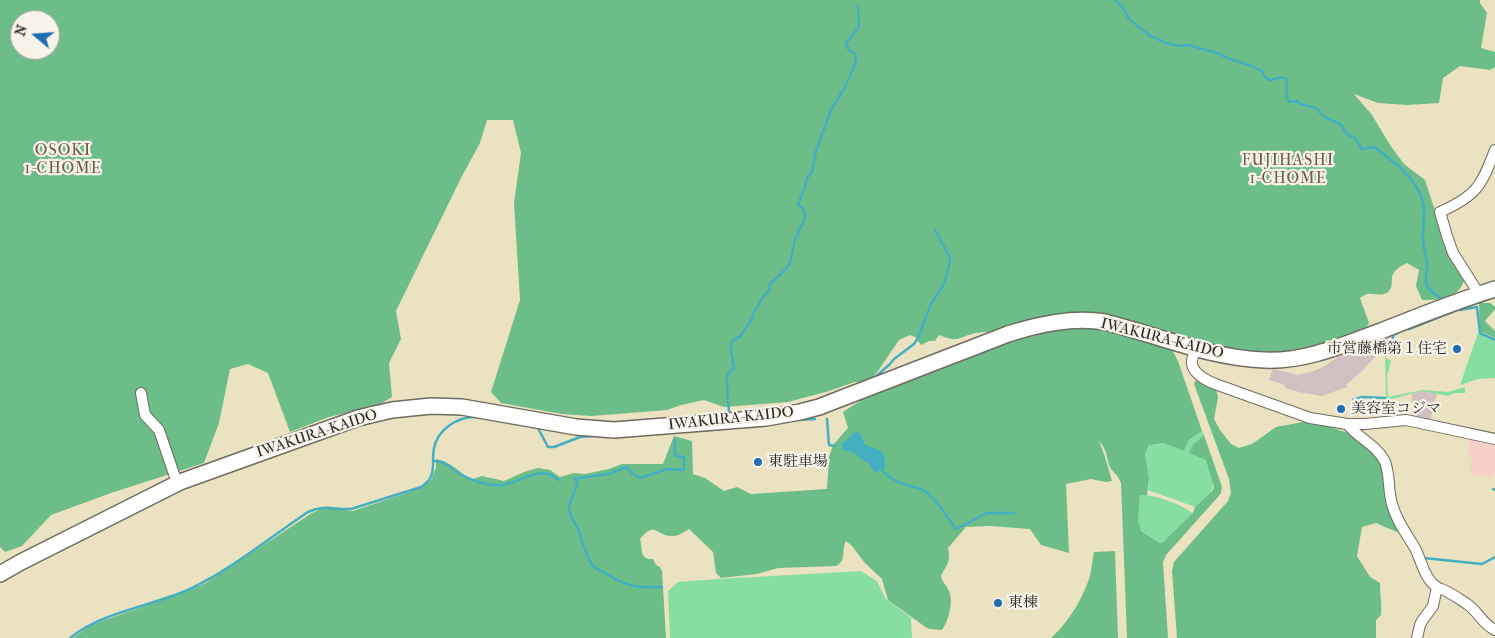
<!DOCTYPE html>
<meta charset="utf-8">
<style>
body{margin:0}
#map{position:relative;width:1495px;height:638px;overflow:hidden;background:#eae2c0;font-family:"IM FELL French Canon",serif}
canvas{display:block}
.north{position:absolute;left:10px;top:10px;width:50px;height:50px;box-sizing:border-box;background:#f7f3e8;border:1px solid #a5a39c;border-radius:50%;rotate:288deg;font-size:14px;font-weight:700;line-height:20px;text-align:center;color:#2b2b2b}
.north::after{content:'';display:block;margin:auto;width:18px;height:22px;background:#1f6fb2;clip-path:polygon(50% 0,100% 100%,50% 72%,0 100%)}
</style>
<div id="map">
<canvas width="1495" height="638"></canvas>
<div class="north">N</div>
</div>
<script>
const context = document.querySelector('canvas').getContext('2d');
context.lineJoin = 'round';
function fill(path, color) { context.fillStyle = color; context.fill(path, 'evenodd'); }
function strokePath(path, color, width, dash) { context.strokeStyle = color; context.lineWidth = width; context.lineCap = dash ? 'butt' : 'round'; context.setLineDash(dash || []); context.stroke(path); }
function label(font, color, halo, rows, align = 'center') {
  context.font = font + ' "IM FELL French Canon","Noto Serif JP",serif'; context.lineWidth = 4.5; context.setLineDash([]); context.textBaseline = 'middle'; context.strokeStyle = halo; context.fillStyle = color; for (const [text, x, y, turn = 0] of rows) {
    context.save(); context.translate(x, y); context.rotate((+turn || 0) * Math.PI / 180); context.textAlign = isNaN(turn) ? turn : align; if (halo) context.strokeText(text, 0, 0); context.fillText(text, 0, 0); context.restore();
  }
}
fill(new Path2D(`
 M1470 438 1495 443V471L1493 477 1470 474 1472 458 1467 457Z`), '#f7d1c9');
fill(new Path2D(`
 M1391 333 1392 339 1362 371 1347 384V387L1322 396 1299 392 1285 388V385L1269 380 1273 369 1298 375 1314 371 1325 366 1349 349Z
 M1422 391 1437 394 1430 421 1412 417V394Z`), '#d2bfc1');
fill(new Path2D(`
 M1478 333 1495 342V378L1478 379 1460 385Z
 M1387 347 1386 358 1391 361 1387 376 1388 397 1423 390 1448 392 1465 387V393H1455L1448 396 1422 391 1392 399 1386 398 1385 350Z
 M1202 431 1204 435 1194 443 1203 458 1206 460 1208 463C1216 492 1216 487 1195 507L1148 490 1149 483 1145 454 1149 445 1163 443 1184 451 1189 440Z
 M1140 494C1158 496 1178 503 1193 513L1163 542 1160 543 1140 530 1138 520Z
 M861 571 877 581 885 598 911 618 912 638H670L668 591 678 582 718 579Z`), '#87dea2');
fill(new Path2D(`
 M0 0H1480V3L1487 13 1481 48 1495 52V67L1490 70 1460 66 1443 78 1439 103 1407 105 1378 103 1354 94 1372 115 1390 145 1404 164 1425 180 1449 254 1464 281C1456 300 1441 300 1422 300L1416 286 1419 270 1407 263C1382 275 1398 283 1388 292 1381 297 1374 293 1367 294 1366 294 1361 297 1360 298L1369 323 1365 329C1356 333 1346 336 1336 339 1303 350 1271 355 1237 352L1135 323 996 331C989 332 981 332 975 333 957 338 959 343 939 335L935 341H929L921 345 915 337 910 335 899 340 878 371 871 379 865 382H855L829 391 788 402 724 407 704 400 681 405 667 410 592 416 562 414 501 403 491 392 520 300 514 203 521 153 513 120H487L480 143 461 178 396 311 401 339 389 363 392 397 379 405 329 417 290 432 268 373 248 364 230 369 219 423 204 463 111 493 51 515 22 546 5 552 0 547ZM20 20H50V50H20Z
 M1479 303H1490L1495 307V309L1485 321 1495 331V338L1480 331Z
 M1065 327 1102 328 1171 348 1178 361 1202 431 1189 440 1184 451 1163 443 1149 445 1145 454 1149 479 1147 495H1140L1138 520 1141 531 1160 543 1163 542 1193 513 1195 507 1212 491 1214 487 1206 460 1189 453 1194 443 1204 435 1222 487 1221 493 1217 498 1166 555 1163 562 1168 638H1127L1121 483C1118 474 1113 473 1110 467 1106 457 1107 449 1099 441L1105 457 1112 481 1106 482 1091 479 1066 484 1069 553 1041 545 1030 529 990 526 966 527 948 548C951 562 947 564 941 576 942 583 949 587 950 594 953 605 948 621 942 630L929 629 924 626 888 600 882 579 865 563 852 546 846 541C841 550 847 561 836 566L778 568 757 574 721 578 716 573 713 552 689 529C684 532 680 535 674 536 657 538 656 519 640 539 643 549 639 560 653 559L656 565 660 567 662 571 666 638H73L90 626 105 620 186 592 206 583 312 513 321 509 327 508 353 511 418 489 431 480 436 468V459C449 462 460 471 470 480L482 476 504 481 524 472 538 468 550 470 560 477 574 473 585 474 609 469 622 464H663L674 436 692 441 693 474 705 478 724 491 737 487 751 494 827 489 829 457 833 445 848 428 843 412 860 401 862 395 1010 339Z
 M1196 380 1216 389 1218 397 1214 419 1220 430 1231 444 1239 448 1252 444 1276 427 1303 422 1327 426 1351 434 1380 459 1402 532H1397L1376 523 1362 527 1357 556 1370 577 1380 583C1380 594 1382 604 1381 615L1376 620V638H1177L1172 571 1174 562 1228 501 1231 493 1229 479 1194 384Z
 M1115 551 1118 638H1051C1067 624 1082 600 1089 579 1092 570 1092 561 1094 552Z`), '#6dbd88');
fill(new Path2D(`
 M857 432 861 434 864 444 879 450 884 455 885 468 875 473C872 470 871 466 868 463 866 462 856 455 854 453 847 450 844 454 841 445L853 434Z`), '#43afc1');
strokePath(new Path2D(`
 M1115 0 1123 8 1129 19 1149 35 1166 43 1179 46 1188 45 1217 53 1230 59 1252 66 1262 71 1264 76 1269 80C1275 80 1279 75 1286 79 1288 86 1284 96 1289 102L1297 101 1300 104 1316 108 1324 117 1340 124 1348 135 1355 138 1362 149 1374 147C1391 160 1411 173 1420 194 1427 208 1423 224 1423 239 1423 248 1426 254 1427 262 1428 268 1426 272 1426 278 1424 289 1436 295 1444 300
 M1460 310 1477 307 1480 333 1495 340
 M1409 329 1452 312
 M1384 348H1386L1393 340V335L1398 333
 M874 378 890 364 894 359 914 344 918 338 931 304 944 284 950 262V258L935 230
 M1353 400 1362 397 1385 398
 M729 413C729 407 725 378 728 374 730 371 732 370 734 368L731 351V345L734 339 740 337 747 326 752 319 754 311 759 305 761 299 769 291 770 284 784 271 790 263 795 239 798 235 799 229 802 226 805 216 803 209 798 204 805 187 807 178 812 172 816 151 831 110 845 87 855 64 856 58 854 53 848 49 846 43 859 27 858 6
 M827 419 829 445 835 446
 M798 420 815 419
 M534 427 538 428 548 447H554L580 437 593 436
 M746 427 765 425
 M699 431 720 429
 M434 461C447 460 449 468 460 474 469 479 482 484 493 485 512 488 532 469 549 474 553 475 555 478 559 480
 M882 470C892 482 908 485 923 490 937 499 946 516 956 529L987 513H1014
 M574 479 609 474 626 467 633 474 640 478 667 469 684 470V457L675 456V440
 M577 479C579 489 569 498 569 509 570 519 577 524 580 533 581 540 589 562 593 566 596 569 603 572 607 574 628 587 637 588 662 587
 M1493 489 1495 490
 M1424 558 1482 564 1495 557
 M70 638C104 611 150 607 190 589 232 569 269 538 308 512 325 504 334 510 351 509L421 487C438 476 431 465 434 448 438 429 458 416 477 417`), '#43afc1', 2.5);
const minor = new Path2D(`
 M1479 294 1453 253 1447 236 1440 212C1476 196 1481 187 1495 150
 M1196 347C1195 352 1191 359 1192 364 1194 375 1209 382 1218 385L1310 418 1347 424H1365L1406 420 1495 439
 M141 393 145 415 159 430 177 483
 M1347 424C1358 438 1378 446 1385 462 1390 474 1388 491 1392 504 1396 520 1406 533 1415 548 1421 560 1425 580 1437 587 1439 589 1442 589 1444 590 1452 594 1460 599 1467 604 1478 611 1482 624 1495 630
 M1417 638 1420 625 1422 621 1433 606 1437 587`);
const primary = new Path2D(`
 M0 574 21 562 180 482 358 418 392 410 431 406 462 407 576 427 614 430 766 418 800 412 819 407 1008 334C1040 324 1072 317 1105 322 1157 335 1209 358 1264 360 1305 362 1343 345 1381 331 1419 316 1456 301 1495 289`);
strokePath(minor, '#6e6b5f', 12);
strokePath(primary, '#6e6b5f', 18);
strokePath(minor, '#fff', 10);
strokePath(primary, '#fff', 15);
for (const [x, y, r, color] of [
 [1457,349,5,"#1f6fb2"],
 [1341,409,5,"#1f6fb2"],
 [758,462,5,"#1f6fb2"],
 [998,603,5,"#1f6fb2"]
]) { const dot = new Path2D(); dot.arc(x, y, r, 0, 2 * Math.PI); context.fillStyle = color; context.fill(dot); strokePath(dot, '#f7f3e8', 2); }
label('15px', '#2b2b2b', '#f7f3e8', [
 ["IWAKURA-KAIDO",1162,339,14],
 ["IWAKURA-KAIDO",731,419,-6],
 ["IWAKURA-KAIDO",317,434,-18]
]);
label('15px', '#2b2b2b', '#f7f3e8', [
 ["市営藤橋第１住宅",1447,349,"right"],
 ["美容室コジマ",1351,409],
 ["東駐車場",768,462],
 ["東棟",1008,603]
], 'left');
context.letterSpacing = '1px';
label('16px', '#725a49', '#f7f3e8', [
 ["OSOKI",63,151],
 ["1-CHOME",63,169],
 ["FUJIHASHI",1288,161],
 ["1-CHOME",1288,179]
]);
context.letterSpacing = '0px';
</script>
